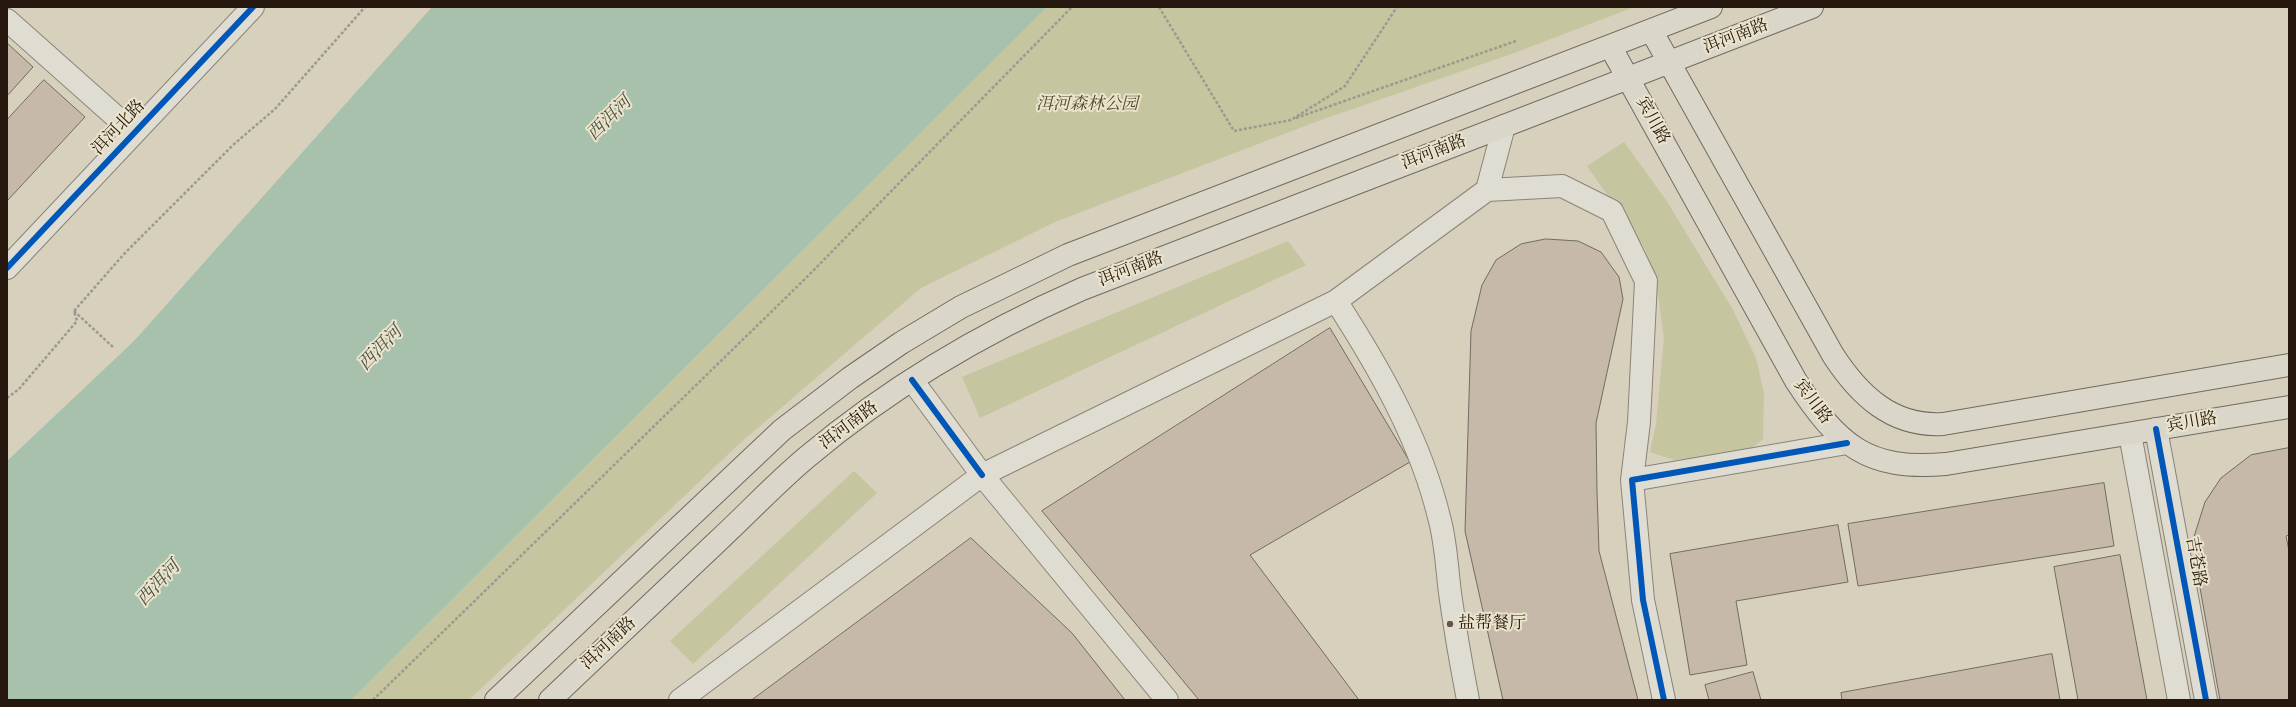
<!DOCTYPE html>
<meta charset="utf-8">
<style>
body{margin:0}
#map{position:relative;width:2296px;height:707px;overflow:hidden;background:#d6d0bc;font-family:Cardo,serif}
canvas{display:block}
.frame{position:absolute;inset:0;border:8px solid #26170f;pointer-events:none}
</style>
<div id="map">
<canvas width="2296" height="707"></canvas>
<div class="frame"></div>
</div>
<script>
const context = document.querySelector('canvas').getContext('2d');
context.lineJoin = 'round';
function fill(path, color) { context.fillStyle = color; context.fill(path, 'evenodd'); }
function strokePath(path, color, width, dash) { context.strokeStyle = color; context.lineWidth = width; context.lineCap = dash ? 'butt' : 'round'; context.setLineDash(dash || []); context.stroke(path); }
function label(font, color, halo, rows, align = 'center') {
  context.font = font + ' Cardo,"Noto Serif SC",serif'; context.lineWidth = 4; context.setLineDash([]); context.textBaseline = 'middle'; context.strokeStyle = halo; context.fillStyle = color; for (const [text, x, y, turn = 0] of rows) {
    context.save(); context.translate(x, y); context.rotate((+turn || 0) * Math.PI / 180); context.textAlign = isNaN(turn) ? turn : align; if (halo) context.strokeText(text, 0, 0); context.fillText(text, 0, 0); context.restore();
  }
}
fill(new Path2D(`
 M1047 7H1634L1517 52 1318 121 1055 222 921 288 739 444 469 700H351Z
 M1624 142 1666 200 1733 310 1756 358 1764 394 1763 439 1745 454 1674 460 1650 452 1656 424 1664 338 1658 295 1645 249 1587 166Z
 M1288 241 1306 265 980 418 962 377Z
 M854 471 877 493 693 664 670 641Z`), '#c5c59f');
fill(new Path2D(`
 M432 7H1047L351 700H7V461L134 341Z`), '#a8c1ad');
const building = new Path2D(`
 M7 43 33 67 7 96Z
 M44 80 85 117 7 201V120Z
 M1546 239 1578 241 1601 252 1619 277 1623 299 1596 423 1597 492 1599 551 1638 700H1503L1465 531 1471 331 1482 285 1496 260 1521 244Z
 M1330 328 1410 462 1250 555 1359 700H1199L1042 511Z
 M2289 448V535L2286 536 2289 551V700H2220L2192 543 2205 502 2221 478 2251 455Z
 M2104 483 2114 546 1858 586 1848 524Z
 M1838 525 1848 582 1736 601 1747 665 1690 675 1670 554Z
 M971 538 1072 633 1125 700H752Z
 M2120 555 2147 700H2078L2054 567Z
 M2052 654 2060 700H1842L1841 693Z
 M1753 672 1761 700H1709L1705 685Z`);
fill(building, '#c7b9aa');
strokePath(building, '#716b61', 1);
const minor = new Path2D(`
 M7 20 133 132
 M1487 190 1504 126
 M7 268 253 7
 M1336 301C1380 369 1421 441 1440 521 1446 544 1447 569 1450 593 1455 629 1461 664 1468 700
 M912 380 982 475 1167 700
 M2156 429 2206 700
 M2130 434 2179 700
 M1632 480 1847 443
 M680 700 982 475 1336 301 1487 190 1562 186 1612 211 1646 281 1639 422 1632 480 1643 600 1664 700`);
const major = new Path2D(`
 M1651 30 1833 355C1859 395 1892 427 1943 424L2289 365
 M1610 46 1796 381C1838 445 1867 471 1946 464L2289 407
 M496 700 782 430 850 378 901 343 961 307 1068 255 1711 7
 M550 700C607 646 663 593 720 539 749 512 777 482 807 457 889 388 984 332 1082 289L1812 7`);
strokePath(minor, '#8a8478', 24);
strokePath(major, '#716b61', 24);
strokePath(new Path2D(`
 M1159 7 1234 131 1291 120 1345 86 1397 7
 M1296 118 1516 41
 M74 311 114 348
 M7 398 19 389 77 321 74 311 124 254 233 145 275 109 365 7
 M373 700 806 278 1072 7`), '#9d9991', 2.5, [3, 2]);
strokePath(minor, '#dfdcd2', 22);
strokePath(major, '#dad7ca', 22);
strokePath(new Path2D(`
 M7 268 253 7
 M912 380 982 475
 M2156 429 2206 700
 M1664 700 1643 600 1632 480 1847 443`), '#0057b8', 6);
for (const [x, y, r, color] of [
 [1450,624,4,"#64584c"]
]) { const dot = new Path2D(); dot.arc(x, y, r, 0, 2 * Math.PI); context.fillStyle = color; context.fill(dot); strokePath(dot, '#ebe4cc', 1.5); }
label('17px', '#26170f', '#ebe4cc', [
 ["洱河南路",1736,37,-21],
 ["宾川路",1652,121,61],
 ["洱河北路",119,128,-47],
 ["洱河南路",1434,153,-21],
 ["洱河南路",1131,270,-21],
 ["宾川路",1812,402,53],
 ["宾川路",2192,423,-10],
 ["洱河南路",849,426,-37],
 ["吉苍路",2195,562,80],
 ["洱河南路",609,644,-43]
]);
label('italic 17px', '#524933', '#ebe4cc', [
 ["洱河森林公园",1087,105]
]);
label('17px', '#26170f', '#ebe4cc', [
 ["盐帮餐厅",1458,624]
], 'left');
label('italic 18px', '#4c5044', '#ebe4cc', [
 ["西洱河",610,119,-45],
 ["西洱河",381,349,-46],
 ["西洱河",159,584,-47]
]);
</script>
